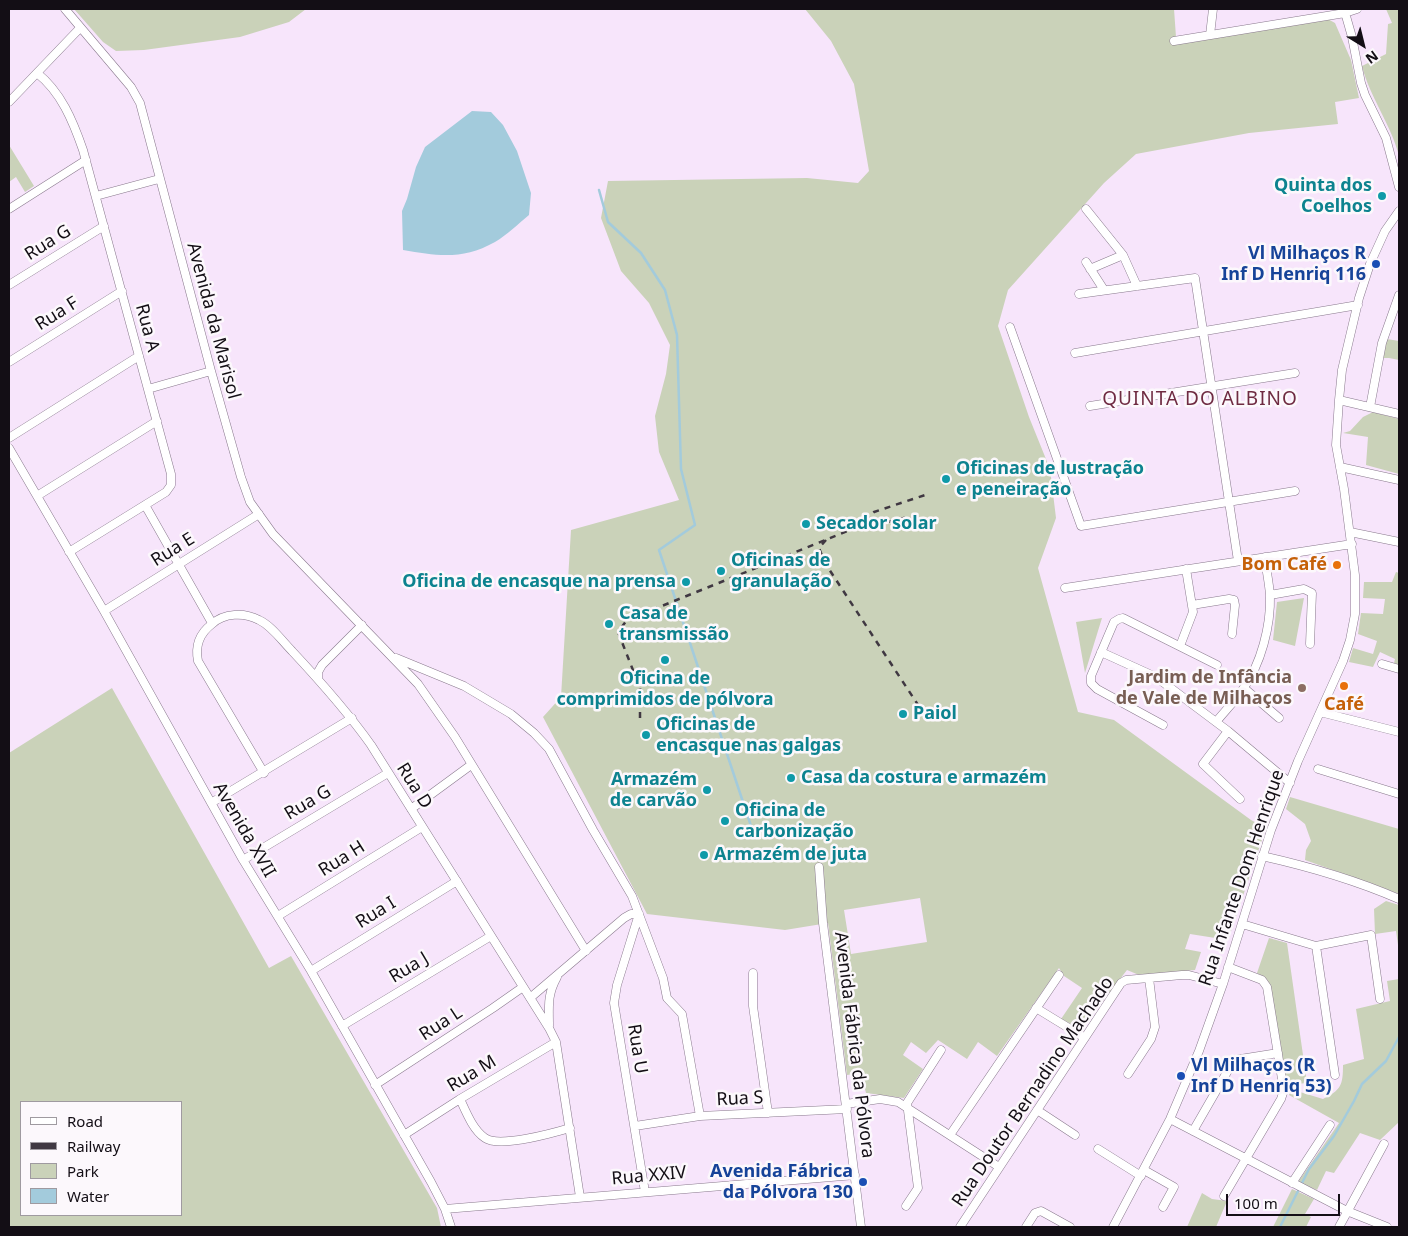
<!DOCTYPE html>
<meta charset="utf-8">
<style>
body{margin:0}
#map{position:relative;width:1408px;height:1236px;overflow:hidden;background:#f7e5fb;font-family:"Noto Sans",sans-serif}
canvas{display:block}
.frame{position:absolute;inset:0;border:10px solid #130e15;pointer-events:none}
.legend{position:absolute;left:20px;top:1101px;width:162px;height:115px;box-sizing:border-box;background:#fcf8fc;border:1px solid #9f9aa0;margin:0;padding:6px 9px;list-style:none;font-size:15px;color:#130e15}
.legend li{display:flex;align-items:center;gap:10px;height:25px}
.legend b{width:25px;border:1px solid #9f9aa0}
.north{position:absolute;left:1338px;top:20px;width:50px;height:50px;-webkit-text-stroke:4px #fcf8fc;paint-order:stroke;rotate:144deg;font-size:14px;font-weight:700;line-height:20px;text-align:center;color:#130e15}
.north::after{content:'';display:block;margin:auto;width:18px;height:22px;background:#130e15;clip-path:polygon(50% 0,100% 100%,50% 72%,0 100%)}
.scale{position:absolute;left:1226px;top:1194px;width:114px;height:22px;box-sizing:border-box;border:2px solid #130e15;border-top:0;padding-left:6px;font-size:15px;line-height:18px;white-space:nowrap;color:#130e15;-webkit-text-stroke:4px #fcf8fc;paint-order:stroke}
</style>
<div id="map">
<canvas width="1408" height="1236"></canvas>
<div class="frame"></div>
<ul class="legend">
<li><b style="height:6px;background:#fff"></b>Road</li>
<li><b style="height:6px;background:#403842"></b>Railway</li>
<li><b style="height:14px;background:#cad2b9"></b>Park</li>
<li><b style="height:14px;background:#a3cbdc"></b>Water</li>
</ul>
<div class="north">N</div>
<div class="scale">100 m</div>
</div>
<script>
const context = document.querySelector('canvas').getContext('2d');
context.lineJoin = 'round';
function fill(path, color) { context.fillStyle = color; context.fill(path, 'evenodd'); }
function strokePath(path, color, width, dash) { context.strokeStyle = color; context.lineWidth = width; context.lineCap = dash ? 'butt' : 'round'; context.setLineDash(dash || []); context.stroke(path); }
function label(font, color, halo, rows, align = 'center') {
  context.font = font + ' "Noto Sans",sans-serif'; context.lineWidth = 5; context.setLineDash([]); context.textBaseline = 'middle'; context.strokeStyle = halo; context.fillStyle = color; for (const [text, x, y, turn = 0] of rows) {
    context.save(); context.translate(x, y); context.rotate((+turn || 0) * Math.PI / 180); context.textAlign = isNaN(turn) ? turn : align; if (halo) context.strokeText(text, 0, 0); context.fillText(text, 0, 0); context.restore();
  }
}
fill(new Path2D(`
 M74 9H306L289 22 240 37 144 50 116 51 103 42Z
 M805 9H1174L1176 37 1326 18 1335 23 1351 60 1359 98 1335 102 1338 124 1249 133 1136 154 1104 183 1008 290 998 326 1029 417 1050 469 1056 518 1038 568 1078 712 1114 720 1251 820 1266 828 1228 940 1190 934 1185 949 1201 952 1195 970 1139 975 1127 970 1081 1029 1061 1019 1082 988 1064 976 1059 968 997 1056 978 1042 967 1059 938 1040 926 1053 911 1042 903 1055 923 1069 904 1098 866 1093 861 1073 847 1075 828 923 785 930 647 914 543 717 561 697 571 530 679 500 659 452 655 416 666 374 670 345 649 303 621 271 601 218 608 181 807 178 858 183 869 171 854 84 831 41ZM920 898 927 942 851 954 844 910Z
 M1386 9H1399V156C1391 124 1370 98 1362 66L1386 54 1388 24 1392 23Z
 M9 145 34 186 25 192 16 177 9 182Z
 M1387 339 1399 341V360L1389 358H1382Z
 M1373 412 1399 419V474L1366 465 1368 437 1343 433 1350 431 1363 417Z
 M1396 572 1399 573V665L1394 663 1395 659 1380 652 1373 667 1349 662 1353 648 1373 654 1377 641 1358 634 1361 613 1383 614 1385 599 1363 598 1364 582H1392Z
 M1304 598 1295 646 1273 640 1277 602Z
 M1102 618 1085 673 1076 622Z
 M112 688 269 968 291 956 437 1208 441 1227H9V753ZM21 1102H181V1215H21Z
 M1290 797 1399 829V894L1305 860 1306 850 1311 841 1305 824 1286 809Z
 M1386 901 1399 905V952L1396 931 1375 934 1374 909Z
 M1269 938 1287 943 1307 1083 1286 1085 1269 983 1266 979 1257 973Z
 M1399 979V1122L1380 1140 1360 1133 1334 1173 1326 1171 1317 1190 1298 1182 1339 1123 1289 1095 1290 1089 1323 1099C1341 1090 1343 1085 1343 1065L1364 1059 1356 1009 1390 1001 1387 981Z
 M1292 1189 1314 1199 1305 1214 1311 1217 1306 1227H1273Z
 M1202 1193 1212 1199 1227 1201 1216 1227H1187Z`), '#cad2b9');
fill(new Path2D(`
 M472 111 491 112 503 125 517 151 531 193 529 215C518 224 507 235 495 242 463 260 438 256 403 250L402 211 407 199 416 167 425 147Z`), '#a3cbdc');
strokePath(new Path2D(`
 M599 190 608 222 641 253 665 290 677 335 681 469 695 525 659 550 754 835
 M1280 1227 1309 1169 1334 1136 1354 1101 1362 1084 1386 1061 1399 1037`), '#a3cbdc', 2.5);
const minor = new Path2D(`
 M65 9 131 87 140 103 211 371 241 477 250 502 273 534 418 684 455 737 586 951
 M1344 9 1352 37 1361 83 1365 95 1386 138 1399 187
 M1210 35 1213 9
 M1174 41 1345 13 1357 9
 M37 73C61 92 73 121 83 150L171 474V485L166 492 69 552
 M9 102 80 28
 M96 196 159 179
 M9 209 86 160
 M1086 209 1123 255 1137 286
 M1086 262 1104 290
 M1090 269 1123 255
 M9 285 104 226
 M1079 294 1195 278 1238 561
 M1010 327 1081 526 1295 491
 M1075 353 1358 305
 M9 362 122 291
 M148 389 211 371
 M1339 400 1399 414
 M1090 406 1295 373
 M1370 407 1382 343 1399 295
 M9 438 139 356
 M9 448 104 611 243 860 311 971 431 1182 445 1209 451 1227
 M1340 467 1399 480
 M37 496 157 421
 M145 505 212 623
 M1350 532 1399 542
 M1065 588 1352 544
 M1270 595 1304 589 1312 593 1310 644
 M1192 605 1229 599 1234 600 1235 605 1232 634
 M104 611 259 514
 M1180 646 1193 612 1186 569
 M1101 652 1156 677 1228 731 1290 783
 M396 658 464 686 511 714 534 733 549 749 593 830 632 896 663 978 667 998 682 1014 700 1116
 M1382 664 1399 669
 M318 679V672L322 665 362 625
 M1244 688 1279 718
 M1320 712 1399 732
 M1216 722C1225 711 1235 701 1243 689 1261 664 1271 626 1270 595 1269 582 1266 569 1265 557
 M1163 725 1097 689 1091 683V676L1114 622 1119 619 1123 618 1217 665
 M1228 731 1203 764 1240 799
 M1318 769 1399 794
 M264 773 198 661C195 646 200 633 212 624 224 613 244 612 259 620 272 626 282 641 292 651 320 681 347 711 371 745L549 1028 556 1042 580 1197
 M211 803 352 718
 M411 809 471 765
 M1262 856C1311 867 1353 879 1399 899
 M243 860 388 773
 M819 867 823 923 861 1227
 M639 914 617 985 614 1003 645 1192
 M278 916 422 827
 M1242 924 1316 946 1371 935 1380 999
 M1316 946 1335 1075
 M311 971 457 881
 M753 973V1006L768 1113
 M530 998 624 918 631 914H639
 M1036 1008 1085 1038
 M342 1026 491 936
 M549 1026C549 1006 547 995 557 977
 M1128 1074 1151 1039 1155 1027 1149 978
 M375 1085 493 1008 523 987
 M460 1099C466 1112 473 1130 485 1138 499 1148 553 1133 570 1128
 M846 1104 880 1099 898 1102 999 1167
 M1037 1110 1075 1135
 M1170 1119 1347 1211 1387 1227
 M635 1126 700 1116 847 1109
 M1193 1131 1234 1060 1278 1053
 M404 1135 460 1099 556 1042
 M950 1135 1059 975
 M1098 1149 1141 1176
 M1144 1170 1174 1187 1163 1207
 M1292 1183 1330 1125
 M1224 1196 1281 1099 1283 1093V1085L1267 987 1262 980 1228 967
 M906 1206 918 1188 907 1103 941 1050
 M445 1209 855 1175
 M960 1227 1121 983 1126 980 1182 975H1189L1223 984
 M1026 1227 1035 1213 1041 1211 1070 1227
 M1113 1227 1170 1119 1199 1051 1223 984 1271 830 1298 761 1343 661 1350 640 1355 614V575L1344 489 1336 445 1339 400 1342 370 1359 298 1370 264 1385 231 1399 211
 M1339 1227 1384 1144`);
strokePath(minor, '#89798d', 9);
strokePath(minor, '#fff', 8);
strokePath(new Path2D(`
 M855 528 874 512 925 495
 M826 540 819 548 825 563 922 711
 M640 718V688L618 632 627 620 855 528 879 524 908 517 926 526`), '#403842', 2.5, [6, 6]);
for (const [x, y, r, color] of [
 [1382,196,5,"#0f9aa8"],
 [1376,264,5,"#1a4fb4"],
 [946,479,5,"#0f9aa8"],
 [806,524,5,"#0f9aa8"],
 [1337,565,5,"#e8710a"],
 [721,571,5,"#0f9aa8"],
 [686,582,5,"#0f9aa8"],
 [609,624,5,"#0f9aa8"],
 [665,660,5,"#0f9aa8"],
 [1344,686,5,"#e8710a"],
 [1302,688,5,"#8d6e63"],
 [903,714,5,"#0f9aa8"],
 [646,735,5,"#0f9aa8"],
 [791,778,5,"#0f9aa8"],
 [707,790,5,"#0f9aa8"],
 [725,821,5,"#0f9aa8"],
 [704,855,5,"#0f9aa8"],
 [1181,1076,5,"#1a4fb4"],
 [863,1182,5,"#1a4fb4"]
]) { const dot = new Path2D(); dot.arc(x, y, r, 0, 2 * Math.PI); context.fillStyle = color; context.fill(dot); strokePath(dot, '#fcf8fc', 2); }
label('bold 18px', '#0d838f', '#fcf8fc', [
 ["Quinta dos",1372,186,"right"],
 ["Coelhos",1372,207,"right"],
 ["Oficinas de lustração",956,469],
 ["e peneiração",956,490],
 ["Secador solar",816,524],
 ["Oficinas de",731,561],
 ["granulação",731,582],
 ["Oficina de encasque na prensa",676,582,"right"],
 ["Casa de",619,614],
 ["transmissão",619,635],
 ["Oficina de",665,679,"center"],
 ["comprimidos de pólvora",665,700,"center"],
 ["Paiol",913,714],
 ["Oficinas de",656,725],
 ["encasque nas galgas",656,746],
 ["Casa da costura e armazém",801,778],
 ["Armazém",697,780,"right"],
 ["de carvão",697,801,"right"],
 ["Oficina de",735,811],
 ["carbonização",735,832],
 ["Armazém de juta",714,855]
], 'left');
label('18px', '#130e15', '#fcf8fc', [
 ["Rua G",48,243,-32],
 ["Rua F",57,314,-32],
 ["Avenida da Marisol",213,321,75],
 ["Rua A",147,328,75],
 ["Rua E",173,550,-32],
 ["Rua D",414,786,58],
 ["Rua G",308,803,-31],
 ["Avenida XVII",244,830,60],
 ["Rua H",342,859,-32],
 ["Rua Infante Dom Henrique",1242,878,-71],
 ["Rua I",376,913,-32],
 ["Rua J",409,968,-31],
 ["Rua L",441,1024,-33],
 ["Avenida Fábrica da Pólvora",854,1045,83],
 ["Rua U",637,1049,81],
 ["Rua M",472,1074,-31],
 ["Rua Doutor Bernadino Machado",1033,1092,-56],
 ["Rua S",740,1099,-3],
 ["Rua XXIV",649,1176,-5]
]);
label('bold 18px', '#164399', '#fcf8fc', [
 ["Vl Milhaços R",1366,254],
 ["Inf D Henriq 116",1366,275],
 ["Vl Milhaços (R",1191,1066,"left"],
 ["Inf D Henriq 53)",1191,1087,"left"],
 ["Avenida Fábrica",853,1172],
 ["da Pólvora 130",853,1193]
], 'right');
label('bold 18px', '#c56008', '#fcf8fc', [
 ["Bom Café",1327,565],
 ["Café",1344,705,"center"]
], 'right');
label('bold 18px', '#785e54', '#fcf8fc', [
 ["Jardim de Infância",1292,678],
 ["de Vale de Milhaços",1292,699]
], 'right');
context.letterSpacing = '1px';
label('19px', '#6f2b42', '#fcf8fc', [
 ["QUINTA DO ALBINO",1200,400]
]);
context.letterSpacing = '0px';
</script>
